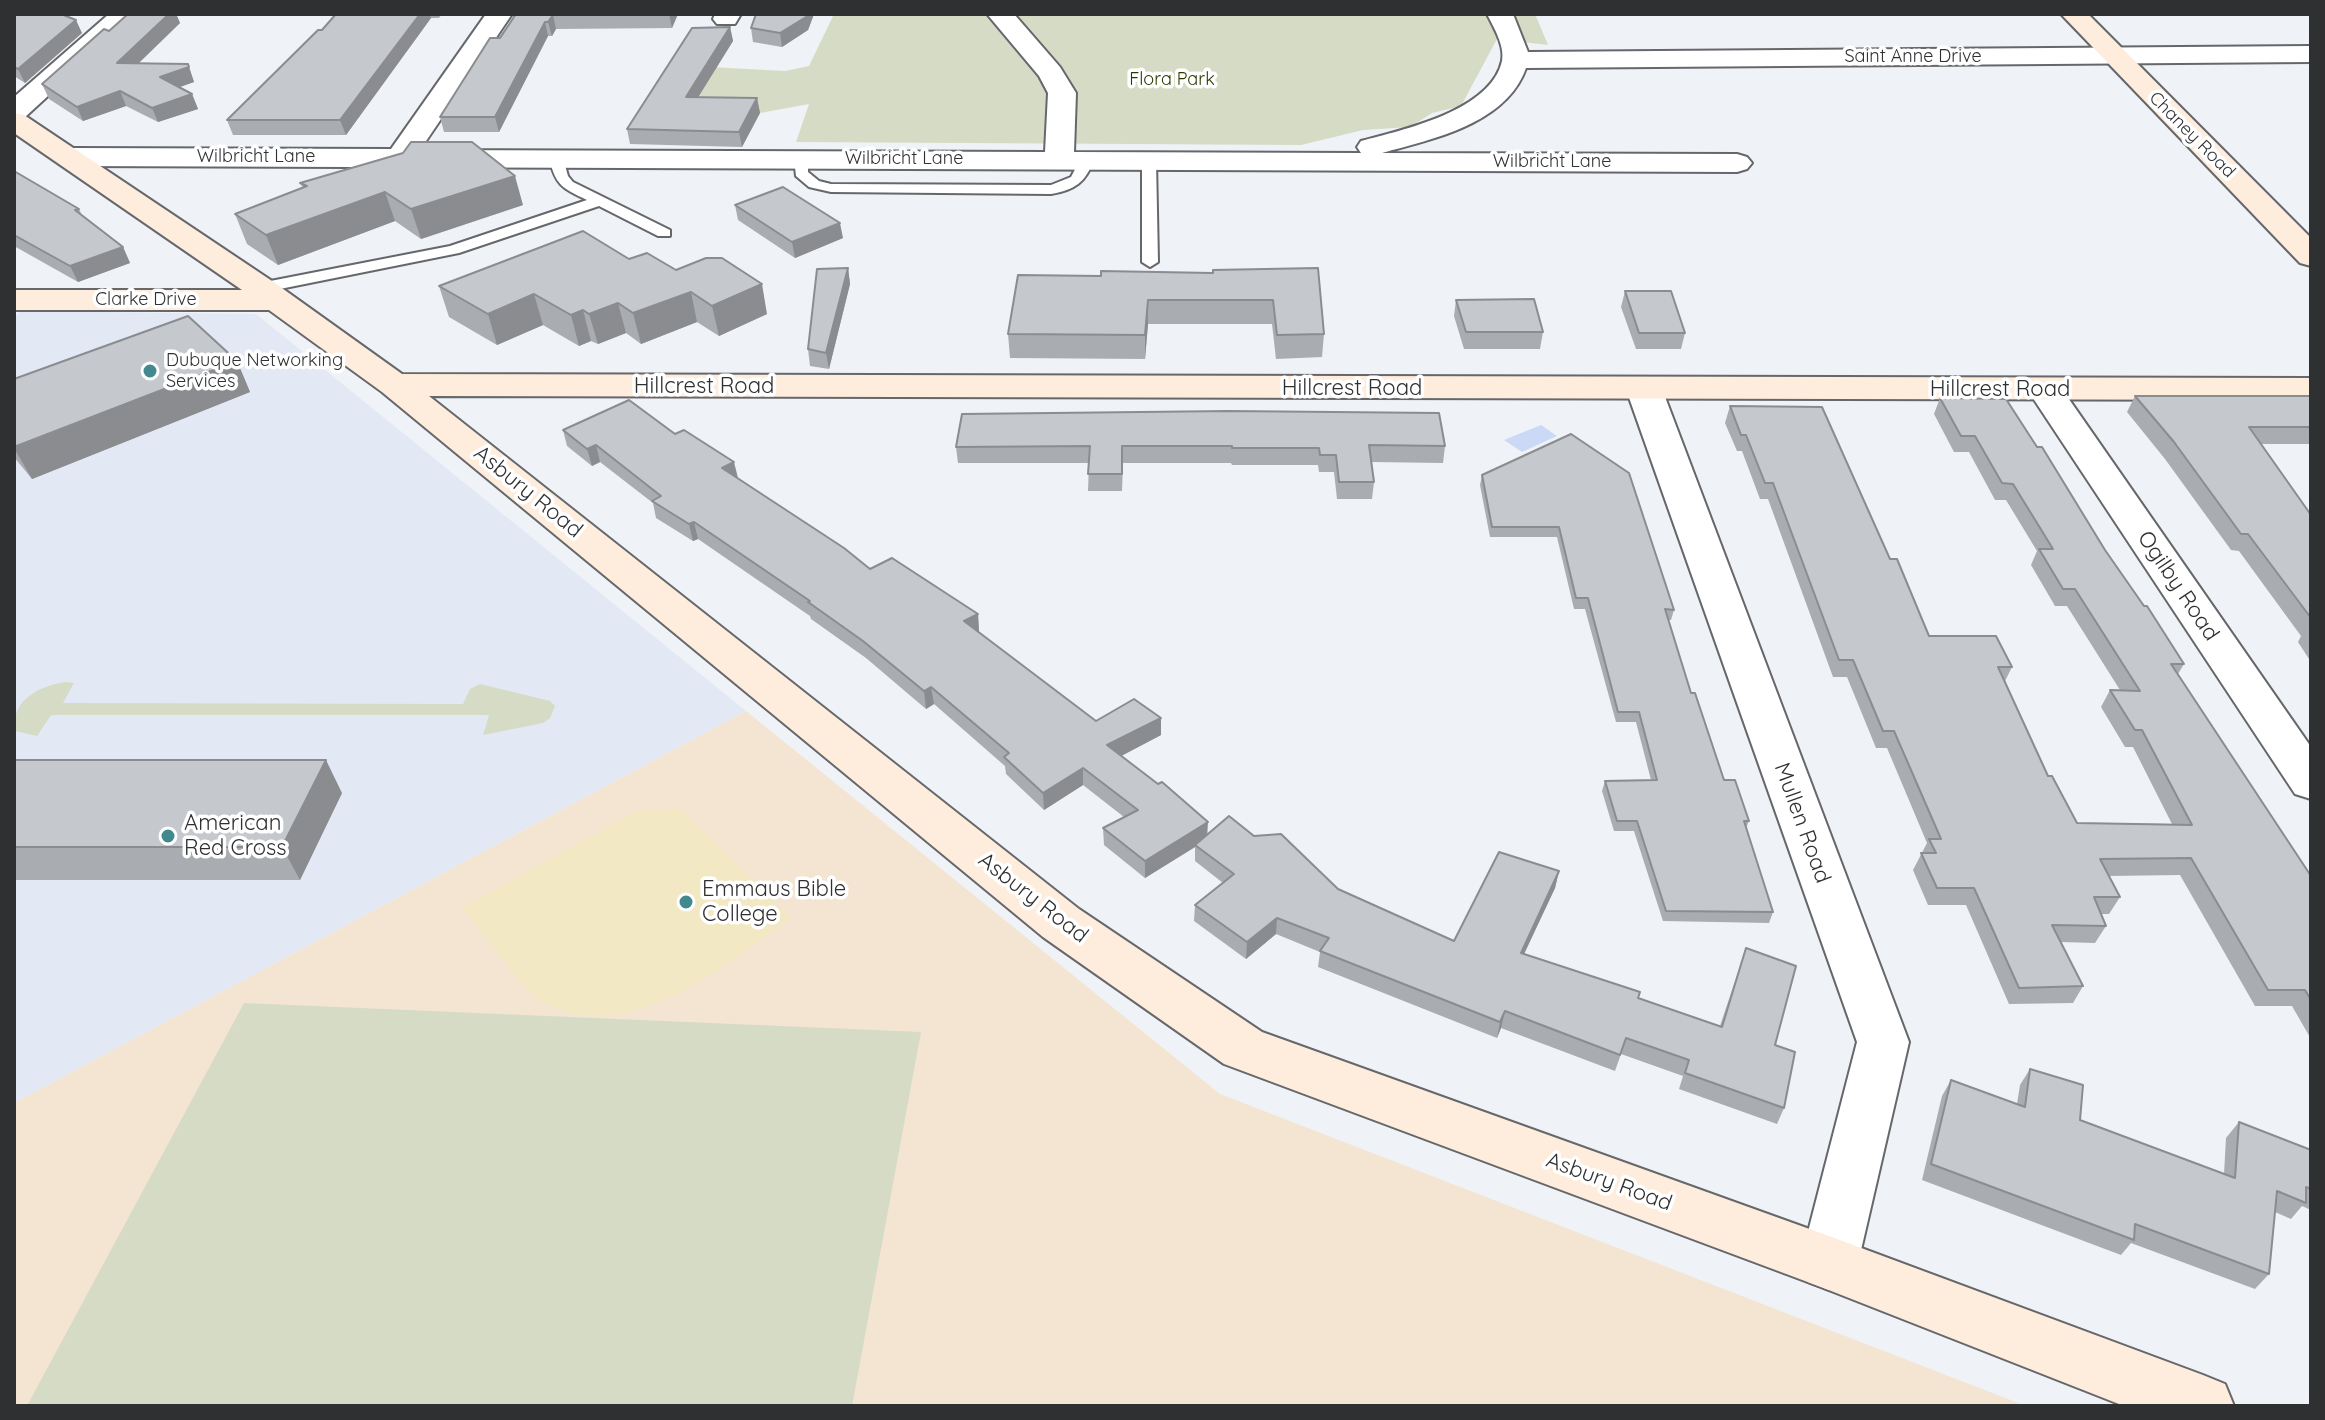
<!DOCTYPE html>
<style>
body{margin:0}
#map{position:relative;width:2325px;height:1420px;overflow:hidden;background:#eff2f7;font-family:Quicksand,sans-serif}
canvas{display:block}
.frame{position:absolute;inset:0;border:16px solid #2f3032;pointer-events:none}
</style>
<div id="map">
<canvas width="2325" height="1420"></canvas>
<div class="frame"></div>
</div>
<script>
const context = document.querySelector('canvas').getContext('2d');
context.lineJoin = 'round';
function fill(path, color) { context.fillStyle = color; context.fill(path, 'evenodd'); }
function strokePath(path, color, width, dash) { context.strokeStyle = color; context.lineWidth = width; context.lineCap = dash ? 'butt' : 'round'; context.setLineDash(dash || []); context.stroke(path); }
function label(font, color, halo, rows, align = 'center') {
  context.font = font + ' Quicksand,sans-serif'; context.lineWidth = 7; context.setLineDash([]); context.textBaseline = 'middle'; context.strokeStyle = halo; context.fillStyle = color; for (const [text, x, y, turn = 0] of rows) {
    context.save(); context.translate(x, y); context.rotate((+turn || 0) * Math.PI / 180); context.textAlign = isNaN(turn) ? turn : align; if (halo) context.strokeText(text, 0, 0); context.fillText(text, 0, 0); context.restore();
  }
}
fill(new Path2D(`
 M21 311 256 314 746 711 14 1103V318Z`), '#e3e8f5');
fill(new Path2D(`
 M746 711 1220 1094 2026 1406H14V1103Z`), '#f4e5d2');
fill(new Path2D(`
 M834 14H1535L1548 45 1497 39 1461 106 1432 113 1410 127 1363 130 1301 145 796 142 809 104 760 113 689 112 710 67 785 71 809 66Z
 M65 682 74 683 63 703 463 704 470 689 480 684 550 701 555 706 550 718 543 723 483 735 489 715H51L37 736 15 731C10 701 39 686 65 682Z
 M244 1003 921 1032 852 1406 28 1404Z`), '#d6dbc6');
fill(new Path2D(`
 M681 809 791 918C726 965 614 1059 532 994 525 989 518 978 512 971 496 950 479 929 462 908L639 810Z`), '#f2e8c3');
fill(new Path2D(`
 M1541 425 1557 436 1522 452 1504 440Z`), '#cbd9f6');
const lane = new Path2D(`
 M556 154 563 158 568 176 573 182 670 230V236H658L599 206 459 253 260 293 252 288 260 283 450 246 587 200C562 188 556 186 549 158Z
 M801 154 808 158V172L819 181 831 184 1051 185 1071 177 1082 156 1087 155 1094 159C1086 182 1075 190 1051 194L831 192 809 187 796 176 794 158Z
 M1149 156 1156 160 1158 262 1150 267 1142 262V160Z`);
const street = new Path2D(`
 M109 14H137L24 118 14 120V97Z
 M486 14H512L420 150 1045 152 1048 93 1039 76 987 14H1014L1060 67 1076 93 1074 152 1361 153 1357 147 1361 141C1402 130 1491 111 1502 61 1505 46 1494 28 1487 14H1513L1528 52 2311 46V62L1526 68C1506 124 1433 139 1382 153L1737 154 1747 157 1752 163 1747 169 1737 172 71 166 61 163 56 157 61 151 71 148 391 149Z
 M715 14H741L735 24H717L713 19Z
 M1644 378 1656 382 1662 389 1909 1042 1858 1263 1850 1282 1829 1290 1808 1282 1800 1263 1857 1042 1626 389 1632 382Z
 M2045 378 2057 382 2311 747V799L2295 794 2027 389 2033 382Z`);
const secondary = new Path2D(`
 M2061 14H2088L2311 238V266L2300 263Z
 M14 113 24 115 272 281 402 374 2311 378V400L429 396 1079 909 1262 1032 1829 1236 2203 1375 2225 1384 2234 1406H2124L1821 1287 1224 1064 1043 937 382 392 269 310H14V290H242L14 133Z`);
strokePath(lane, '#65676b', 4);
strokePath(street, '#65676b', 4);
strokePath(secondary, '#65676b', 4);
fill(lane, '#fff');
fill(street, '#fff');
fill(secondary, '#feeddc');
fill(new Path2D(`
 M14 14 82 33 25 83 14 76Z
 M128 14H176L180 23 138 64H188L194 82 179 87 192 94 198 109 158 122 126 106 83 121 49 99 42 84 109 31Z
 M336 14H442L439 18H431L346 135H233L227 120 322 30Z
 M516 14H678L672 28 556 29 552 36H548L499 132H444L440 117Z
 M756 14H814L808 30 782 47 753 42 751 28Z
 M730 27 733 41 698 97 757 98 760 113 742 147 630 144 627 129Z
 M14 171 79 209 82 215 123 247 130 263 78 282 14 246Z
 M300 183 523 205 421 239 395 221 278 265 247 244 235 214 303 188Z
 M735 205 843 238 795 258 738 220Z
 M629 259 676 270 767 314 719 336 697 322 641 344 626 333 598 344 591 341 579 346 543 325 497 345 449 317 439 286Z
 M848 268 850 284 829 369 810 366 808 349Z
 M1318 268 1324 334 1322 357 1276 359 1272 324H1148L1145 359 1010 358 1008 334 1101 276 1213 273Z
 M1625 291 1685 333 1681 349H1636L1621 307Z
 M1456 300 1543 332 1540 349H1464L1454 316Z
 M237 361 250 392 32 479 14 457V379Z
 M2135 396H2311V444H2260L2311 515V662L2298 642 2301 636 2239 551 2231 550 2165 459 2127 412Z
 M1940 398 2037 447 2105 550 2184 664 2178 674 2311 876V1039L2292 1006H2255L2180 875 2108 876 2120 897 2109 914H2101L2106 926 2095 943 2061 942 2083 986 2073 1003 2009 1004 1966 905H1928L1913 870 1927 843 1887 748H1876L1847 677H1833L1768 499H1760L1742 451H1737L1725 423 1730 406 1890 559 1929 636 2012 667 2005 681 2048 776 2077 823 2172 824 2133 747H2125L2101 707 2110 690H2120L2067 606H2055L2031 565 2037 551 2006 500H1995L1969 452H1954L1934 414Z
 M1229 411 1445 446 1443 463 1371 462 1374 482 1372 499H1337L1334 472H1319L1318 465H1232L1231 463H1123L1122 491H1088L1089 463H958L956 447Z
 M563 430 675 434 870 569 978 614 979 632 1096 721 1161 718V735L1121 756 1208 834 1254 836 1338 889 1454 941 1559 871 1555 888 1524 954 1638 998 1720 1026 1746 948 1775 1045 1784 1108 1777 1124 1679 1089 1683 1076 1621 1054 1615 1071 1501 1028 1497 1038 1318 967 1320 952 1276 934 1246 959 1194 921 1195 905 1223 883 1195 861V847L1145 878 1104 845 1103 828 1124 817 1083 785 1044 810 1006 774 1005 766 934 704 926 709 866 658 811 619 810 616 698 539 693 541 656 518 653 503 600 462 592 466 567 446Z
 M1571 434 1674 610 1671 620H1668L1691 693 1724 780 1749 821 1746 828 1773 912 1769 923 1663 921 1634 831H1614L1602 791 1605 781 1651 780 1636 722H1616L1585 609H1574L1557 537H1490L1480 485 1482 475Z
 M14 760 342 793 300 880H14Z
 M2030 1069 2080 1120 2224 1174 2226 1138 2239 1122 2311 1150V1210L2302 1206 2291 1219 2275 1212 2269 1274 2255 1289 2131 1243 2121 1255 1922 1180 1942 1096 1951 1080 2017 1104 2020 1085Z`), '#a9acb0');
fill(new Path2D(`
 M169 14H176L180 23 123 78 117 63Z
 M420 14H429L431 18 346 135 340 120Z
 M669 14H678L672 28Z
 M807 14H814L808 30 782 47 780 33Z
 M553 15 556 29 552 36 548 22Z
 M76 20 82 33 25 83 18 69Z
 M545 22 548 36 499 132 495 117Z
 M730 27 733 41 689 112 686 97Z
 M188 64 194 82 166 92 160 77Z
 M120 91 126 106 83 121 77 107Z
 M192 94 198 109 158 122 152 108Z
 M757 98 760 113 742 147 739 132Z
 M515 176 523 205 421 239 411 209Z
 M385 192 395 221 278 265 266 235Z
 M840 223 843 238 795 258 792 242Z
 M123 247 130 263 78 282 70 266Z
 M848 268 850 284 829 369 826 353Z
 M762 284 767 314 719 336 712 306Z
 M691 292 697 322 641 344 633 313Z
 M534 294 543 325 497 345 488 314Z
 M1148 300V324L1145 359V335Z
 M618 303 626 333 598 344 589 314Z
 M583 310 591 341 579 346 571 315Z
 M237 361 250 392 32 479 14 448Z
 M596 445 600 462 592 466 587 449Z
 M734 462 738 478 722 468Z
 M694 522 698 539 693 541 689 524Z
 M978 614 979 631 966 638 964 621Z
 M931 687 934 704 926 709 924 691Z
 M1161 718V735L1108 763 1107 745Z
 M326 760 342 793 300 880 282 847Z
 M1083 768V785L1044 810 1043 793Z
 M1208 822 1207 839 1195 845V847L1145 878V861Z
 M1559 871 1555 888 1517 969 1521 953Z
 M1277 918 1276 934 1246 959 1247 942Z
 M1505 1011 1501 1028 1497 1038 1500 1022Z`), '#8a8c90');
const building = new Path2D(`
 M14 14H61L76 20 18 69 14 67Z
 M128 14H169L117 63 188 64 189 67 160 77 192 94 152 108 120 91 77 107 42 84 104 29 109 31Z
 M336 14H420L340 120H227L318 30H322Z
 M516 14H669L553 15 548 22H545L495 117H440L490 38H500Z
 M756 14H807L806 17 780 33 751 28Z
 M730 27 686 97 757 98 739 132 627 129 692 28Z
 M411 142H472L515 176 411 209 385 192 266 235 235 214 307 186 300 183 403 153Z
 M14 171 79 209 75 210 123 247 70 266 14 235Z
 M783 187 840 223 792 242 735 205Z
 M583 231 629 259 647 253 676 270 706 258H722L762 284 712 306 691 292 633 313 618 303 589 314 583 310 571 315 534 294 488 314 439 286Z
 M848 268 826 353 808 349 817 269Z
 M1318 268 1324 334 1277 335 1273 300H1148L1145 335 1008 334 1018 275 1101 276V271L1213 273V270Z
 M1625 291H1671L1685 333H1639Z
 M1534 299 1543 332H1466L1456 300Z
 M188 316 237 361 14 447V379Z
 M2135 396H2311V427H2249L2311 515V618L2248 534H2241L2174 442Z
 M1940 398 2006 399 2037 447H2042L2105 550 2144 606H2147L2184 664H2171L2311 876V1000L2305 990H2268L2191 858 2100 859 2120 897H2094L2106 926 2052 925 2083 986 2019 988 1974 888H1937L1921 853H1936L1929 839H1941L1894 731H1883L1853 660H1839L1773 483H1765L1746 435H1741L1730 406 1822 407 1890 559H1897L1929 636H1996L2012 667H1998L2048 776H2052L2077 823 2192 825 2142 730H2135L2110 690 2140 691 2075 589H2063L2039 549H2053L2013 484 2002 483 1975 436H1961Z
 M629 400 675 434 684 430 734 462 722 468 844 548 870 569 892 558 978 614 964 621 1096 721 1134 699 1161 718 1107 745 1158 784 1162 782 1208 822 1145 861 1103 828 1138 810 1083 768 1043 793 1004 757 1009 753 931 687 924 691 863 641 808 602 810 601 694 522 689 524 652 501 661 496 596 445 587 449 563 430Z
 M1229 411 1439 413 1445 446 1369 445 1374 482H1339L1336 455H1320L1319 448H1232V446H1122V474H1088L1090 446 956 447 962 414Z
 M1571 434 1629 473 1674 610 1665 609 1691 693H1695L1724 780H1735L1749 821H1744L1773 912 1666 911 1637 821H1617L1605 781 1657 780 1639 712H1618L1588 598H1576L1559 527H1492L1482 475Z
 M14 760H326L282 847H14Z
 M1229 816 1254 836 1281 834 1338 889 1454 941 1499 852 1559 871 1521 953 1640 992 1638 998 1722 1027 1746 948 1796 966 1775 1045 1795 1052 1784 1108 1685 1073 1689 1060 1626 1038 1620 1055 1505 1011 1500 1022 1320 951 1329 938 1277 918 1247 942 1195 905 1234 874 1195 845Z
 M2030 1069 2083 1085 2080 1120 2235 1178 2239 1122 2311 1150V1189L2306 1187V1203L2277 1191 2269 1274 2135 1224 2134 1240 1931 1164 1951 1080 2025 1107Z`);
fill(building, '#c5c8cd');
strokePath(building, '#8a8c90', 2);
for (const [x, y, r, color] of [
 [150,371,8,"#41898e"],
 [168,836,8,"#41898e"],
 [686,902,8,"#41898e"]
]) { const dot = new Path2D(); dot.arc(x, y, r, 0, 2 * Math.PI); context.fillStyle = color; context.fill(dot); strokePath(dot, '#fff', 3); }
label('18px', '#2f3032', '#fff', [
 ["Saint Anne Drive",1913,57],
 ["Chaney Road",2192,135,45],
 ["Wilbricht Lane",256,157],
 ["Wilbricht Lane",904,159],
 ["Wilbricht Lane",1552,162],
 ["Clarke Drive",146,300]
]);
label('18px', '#2f3701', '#fff', [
 ["Flora Park",1172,80]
]);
label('18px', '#2f3032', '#fff', [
 ["Dubuque Networking",166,361],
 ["Services",166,382]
], 'left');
label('22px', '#2f3032', '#fff', [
 ["Hillcrest Road",704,386],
 ["Hillcrest Road",1352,388],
 ["Hillcrest Road",2000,389],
 ["Asbury Road",528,492,39],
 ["Ogilby Road",2178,586,56],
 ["Mullen Road",1802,823,70],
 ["Asbury Road",1033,898,38],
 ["Asbury Road",1609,1182,20]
]);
label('22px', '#2f3032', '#fff', [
 ["American",184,823],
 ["Red Cross",184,848],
 ["Emmaus Bible",702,889],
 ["College",702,914]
], 'left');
</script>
